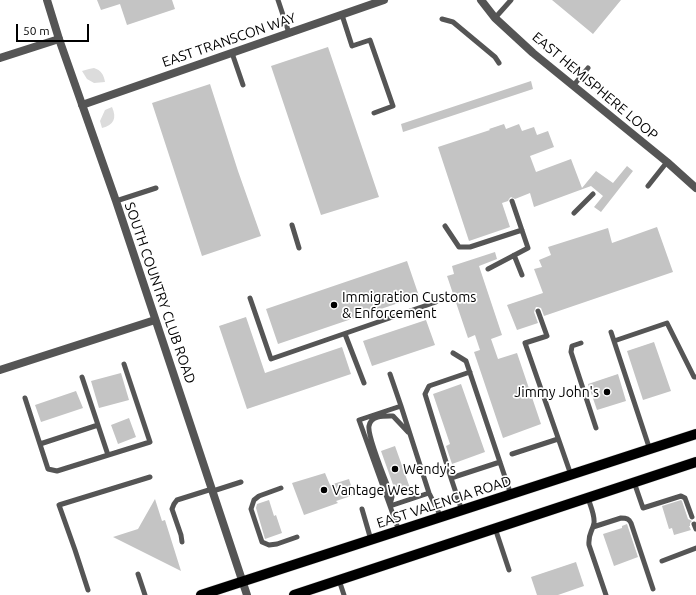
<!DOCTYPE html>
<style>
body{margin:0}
#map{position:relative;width:696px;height:595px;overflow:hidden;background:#fff;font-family:Ubuntu,sans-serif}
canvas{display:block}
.scale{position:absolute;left:16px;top:24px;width:73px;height:18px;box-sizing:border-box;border:2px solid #000;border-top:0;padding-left:5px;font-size:12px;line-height:14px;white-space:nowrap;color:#000;-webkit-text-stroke:3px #fff;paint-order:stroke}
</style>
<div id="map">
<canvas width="696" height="595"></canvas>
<div class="scale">50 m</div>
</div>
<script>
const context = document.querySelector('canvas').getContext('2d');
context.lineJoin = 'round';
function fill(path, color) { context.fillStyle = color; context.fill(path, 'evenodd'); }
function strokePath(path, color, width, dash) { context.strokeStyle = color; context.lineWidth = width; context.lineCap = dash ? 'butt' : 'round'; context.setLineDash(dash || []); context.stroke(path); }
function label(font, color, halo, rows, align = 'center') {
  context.font = font + ' Ubuntu,sans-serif'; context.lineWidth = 3.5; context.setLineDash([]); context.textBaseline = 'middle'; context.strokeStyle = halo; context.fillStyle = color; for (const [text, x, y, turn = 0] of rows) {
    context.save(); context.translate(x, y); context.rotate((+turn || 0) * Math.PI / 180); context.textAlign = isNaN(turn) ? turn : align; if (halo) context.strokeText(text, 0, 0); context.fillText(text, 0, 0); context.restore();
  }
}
fill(new Path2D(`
 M94 68C101 70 104 75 105 82L94 83 87 79 82 71 89 69Z
 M112 107C117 118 114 125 102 128L100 121 105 110Z`), '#dcdcdc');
fill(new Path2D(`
 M97 0H172L175 9 127 25 120 4 101 10Z
 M552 0H621L593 34Z
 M328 47 379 197 321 215 271 66Z
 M531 81 533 89 403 132 401 124Z
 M210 84 238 171 261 236 202 256 152 103Z
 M504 124 506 129 519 124 522 131 534 127 537 135 548 131 554 147 530 156 536 172 571 159 582 188 596 171 613 183 627 166 633 171 601 212 594 207 603 196 591 186 534 207 530 193 515 199 511 197 509 199 508 201 502 203 510 227 469 241 438 147 490 130 489 129Z
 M657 227 673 272 544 316 541 308 538 307H536L535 309 534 312 538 323 517 330 507 305 543 293 534 269 542 267 539 260 551 255 548 247 608 228 612 243Z
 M495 252 497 259 479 266 502 335 491 339 498 359 517 353 541 424 503 438 474 352 480 350 475 335 468 338 447 276 454 274 452 266Z
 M407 261 419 296 278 344 266 309Z
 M246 317 265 373 342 347 351 374 247 409 219 326Z
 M426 320 435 345 372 366 363 341Z
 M654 342 671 391 643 400 627 351Z
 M121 373 129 400 99 408 91 381Z
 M618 374 626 401 597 410 588 384Z
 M461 384 485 452 452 464 446 446 450 444 433 394Z
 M76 391 83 408 41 422 35 405Z
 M129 418 136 437 118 444 111 425Z
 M395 446 410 488 396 493 381 451Z
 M325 473 330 485 349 479 354 495 336 501 338 503 304 515 292 483Z
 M155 499 162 521 165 520 181 571 113 537 138 529Z
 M269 500 274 516 276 515 282 533 265 539 256 508 257 504Z
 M681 500 682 501 688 519 692 521 690 523V526H689L691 530 674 535 672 528 669 529 662 506Z
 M627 524 638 557 614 566 603 534 622 528V526Z
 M576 562 584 586 558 595H537L531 577Z`), '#c4c4c4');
const primary = new Path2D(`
 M201 595 696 434
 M294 595 696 462`);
strokePath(primary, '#dbdbdb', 11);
strokePath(new Path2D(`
 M278 0 289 33
 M342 15 352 46 370 40 393 106 374 113
 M495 18 511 0
 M442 19 453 22 495 57 499 63
 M232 53 243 85
 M573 86 588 68
 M648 186 667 162
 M116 201 156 188
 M574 213 593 194
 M292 225 299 248
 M445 226 459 247H470L522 230
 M514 255 522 275
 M488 269 528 248 512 201
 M250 298 271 359 436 302
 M538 311 547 336 525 343 571 475
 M611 332 650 450
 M345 334 364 383
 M614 341 667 323 694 377H696
 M581 343 572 346 571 352 596 428
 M453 353 466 361 511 495
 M390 374 401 406
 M82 377 108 455
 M25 398 48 469 57 471 150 442 124 364
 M40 444 98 425
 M512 454 558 439
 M451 478 425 394 429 386 470 372
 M634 482 643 508 681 496 685 498 692 517
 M281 488 259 496 254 500 251 509 262 542 269 545 277 544 297 537
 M213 491 241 482
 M588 498C590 505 595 515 594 523 592 533 588 533 589 545L606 595
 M390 505 392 497C387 484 367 436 369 426 371 415 385 416 393 416L408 432
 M390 506 429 493
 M362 509 371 540
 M462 511 451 478 500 462
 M694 524 696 529
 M593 527 621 518C627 518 629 519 631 523L653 589
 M495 528 509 570
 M399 531 359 420 401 406 429 493 441 517
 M182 542 181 535 172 509 174 504 177 500 212 489
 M662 561 696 548
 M138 574 145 595
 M339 580 344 595
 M88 590 75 550 59 505 150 477`), '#555', 5);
strokePath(new Path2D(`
 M481 0 495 18 533 53 667 162 696 188
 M0 58 59 39
 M82 105 384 0
 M0 370 155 320`), '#555', 8);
strokePath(new Path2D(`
 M47 0 59 39 116 201 247 595`), '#555', 8);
strokePath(primary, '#000', 10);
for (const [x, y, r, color] of [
 [334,305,4,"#000"],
 [607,392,4,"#000"],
 [395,469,4,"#000"],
 [324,490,4,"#000"]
]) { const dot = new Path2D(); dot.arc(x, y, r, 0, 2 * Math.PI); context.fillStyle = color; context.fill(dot); strokePath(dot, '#fff', 1.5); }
label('14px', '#000', '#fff', [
 ["EAST TRANSCON WAY",229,40,-19],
 ["EAST HEMISPHERE LOOP",595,86,40],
 ["SOUTH COUNTRY CLUB ROAD",160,293,71],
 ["EAST VALENCIA ROAD",444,502,-18]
]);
label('14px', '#000', '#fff', [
 ["Immigration Customs",342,297],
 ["& Enforcement",342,313],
 ["Jimmy John's",599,392,"right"],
 ["Wendy's",403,469],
 ["Vantage West",332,490]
], 'left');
</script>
